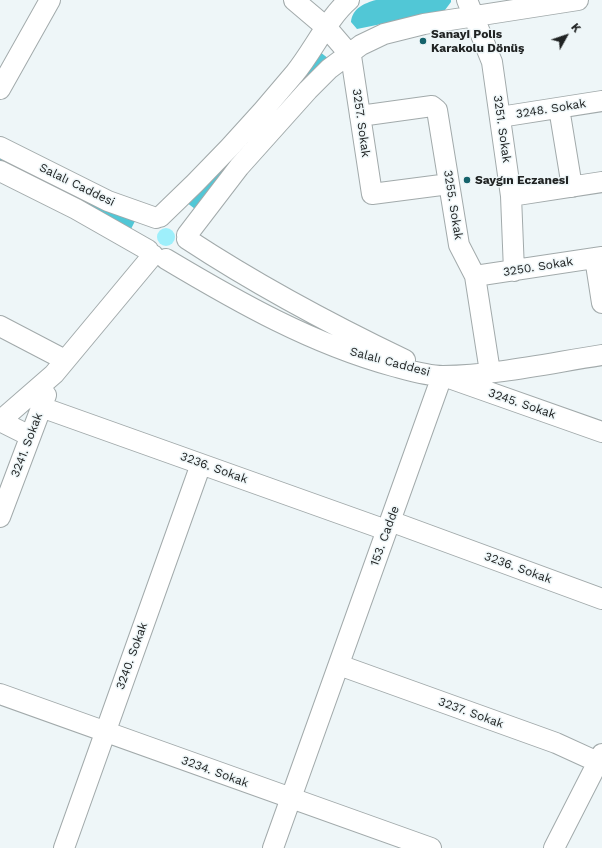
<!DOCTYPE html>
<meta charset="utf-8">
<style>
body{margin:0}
#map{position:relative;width:602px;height:848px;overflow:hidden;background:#eef6f8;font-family:"Work Sans",sans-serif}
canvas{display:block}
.north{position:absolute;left:546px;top:16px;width:40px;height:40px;-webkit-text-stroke:3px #eef6f8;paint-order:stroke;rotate:50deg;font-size:11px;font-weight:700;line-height:16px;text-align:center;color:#202323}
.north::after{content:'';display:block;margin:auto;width:14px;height:18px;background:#202323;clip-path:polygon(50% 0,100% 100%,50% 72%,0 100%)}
</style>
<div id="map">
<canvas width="602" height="848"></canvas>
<div class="north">K</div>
</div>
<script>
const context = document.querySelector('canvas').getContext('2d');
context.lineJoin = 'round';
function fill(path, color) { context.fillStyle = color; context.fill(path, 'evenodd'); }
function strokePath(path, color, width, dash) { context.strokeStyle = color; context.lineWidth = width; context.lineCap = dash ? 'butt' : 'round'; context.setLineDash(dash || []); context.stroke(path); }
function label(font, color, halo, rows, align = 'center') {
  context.font = font + ' "Work Sans",sans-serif'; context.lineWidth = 3; context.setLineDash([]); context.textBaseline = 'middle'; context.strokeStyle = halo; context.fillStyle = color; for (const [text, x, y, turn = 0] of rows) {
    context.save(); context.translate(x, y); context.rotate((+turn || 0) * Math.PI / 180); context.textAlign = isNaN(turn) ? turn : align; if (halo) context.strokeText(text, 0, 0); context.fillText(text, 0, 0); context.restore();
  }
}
fill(new Path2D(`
 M157 237a9 9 0 1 1 18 0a9 9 0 1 1-18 0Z`), '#9eeffb');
fill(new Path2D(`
 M376 0H451V2L445 10 440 12 357 29 351 22C352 9 364 3 376 0Z
 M320 52 329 59 195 209 186 202Z
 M0 154 136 219 131 229 0 162Z`), '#51c7d6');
const minor = new Path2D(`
 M294 0 327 28 351 56 372 194 449 184
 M467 0 492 62 511 196 514 271
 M0 89 50 0
 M559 108 572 187
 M360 116 432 106 437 110 459 245 475 276 490 372
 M500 117 602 101
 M0 147 108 201 156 218
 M0 171 76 209 148 250
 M511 196 602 182
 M160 217C208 172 253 124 295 73 313 51 328 18 349 0
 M187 235 239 167 308 90 329 69 361 45 384 34 424 24 578 0
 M187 239C257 285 330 324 405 360
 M595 258 602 303
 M166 259C238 302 312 344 393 366 408 370 427 376 443 376 496 375 550 363 602 355
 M475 276 602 257
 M0 326 65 360
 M449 378 602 432
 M41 407 386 530
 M30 436 0 421 54 374 153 255
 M0 517 46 395
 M390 521 602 599
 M339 665 556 743 602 764
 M0 694 431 848
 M64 848 201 464
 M273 848 442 376
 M554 848 602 754`);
strokePath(minor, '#a2aaab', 22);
strokePath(minor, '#fff', 20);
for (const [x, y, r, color] of [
 [423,41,4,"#14626b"],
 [467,180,4,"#14626b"]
]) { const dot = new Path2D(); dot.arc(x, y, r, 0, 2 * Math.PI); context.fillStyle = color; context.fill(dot); strokePath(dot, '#eef6f8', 1.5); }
label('bold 12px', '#202323', '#eef6f8', [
 ["Sanayi Polis",431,34],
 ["Karakolu Dönüş",431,48],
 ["Saygın Eczanesi",475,180]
], 'left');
label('12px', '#202323', '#eef6f8', [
 ["3248. Sokak",551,109,-9],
 ["3257. Sokak",361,123,82],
 ["3251. Sokak",502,129,82],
 ["Salalı Caddesi",77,185,26],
 ["3255. Sokak",453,205,81],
 ["3250. Sokak",538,267,-9],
 ["Salalı Caddesi",390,362,15],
 ["3245. Sokak",522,404,19],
 ["3241. Sokak",27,445,-69],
 ["3236. Sokak",214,468,20],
 ["153. Cadde",385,536,-70],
 ["3236. Sokak",518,568,20],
 ["3240. Sokak",132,656,-70],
 ["3237. Sokak",471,713,20],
 ["3234. Sokak",215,772,20]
]);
</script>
